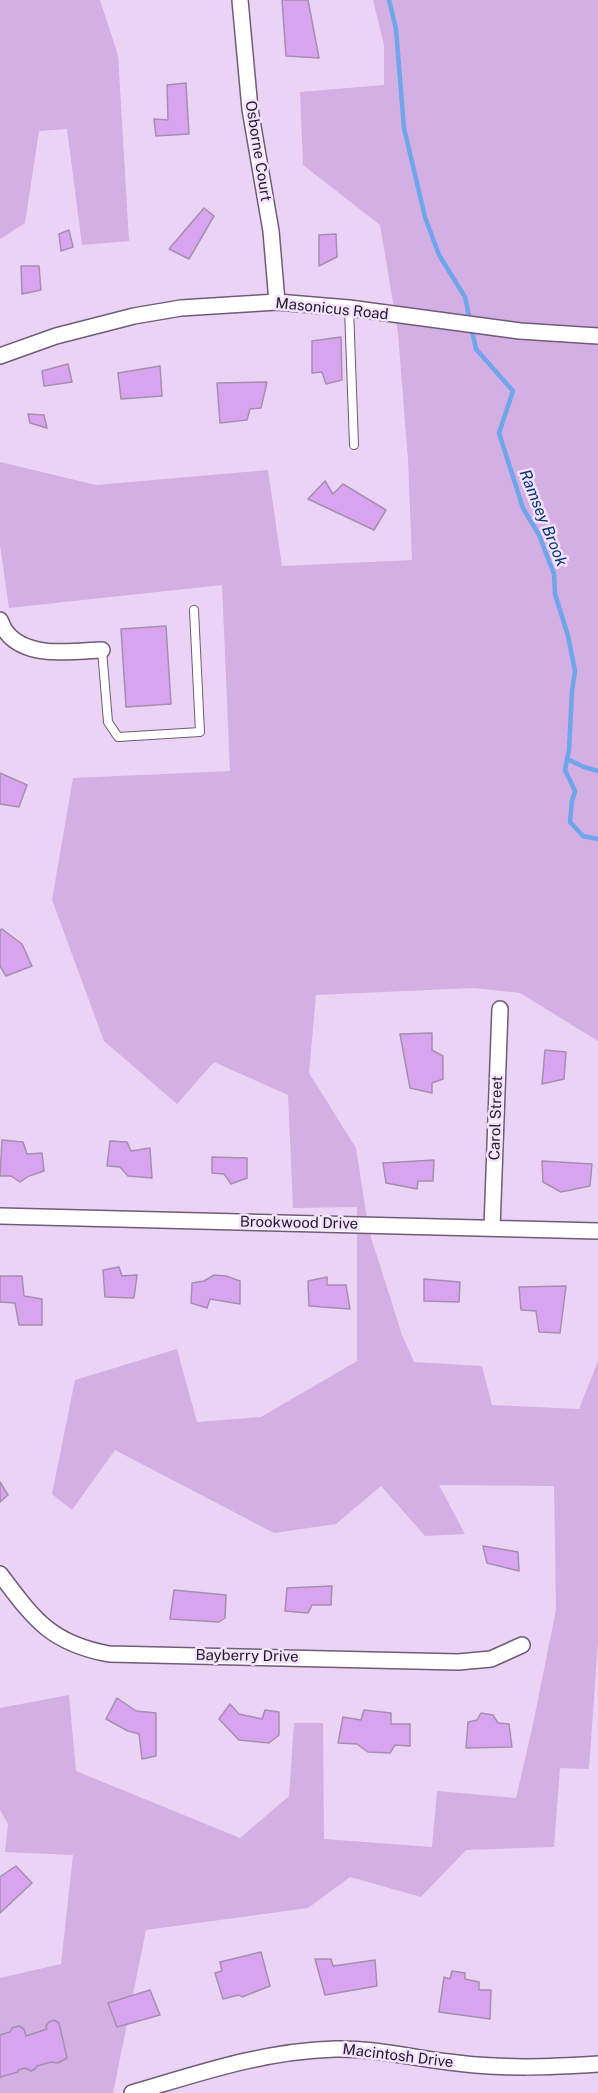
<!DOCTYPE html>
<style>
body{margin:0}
canvas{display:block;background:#ead3f5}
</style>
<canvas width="598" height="2093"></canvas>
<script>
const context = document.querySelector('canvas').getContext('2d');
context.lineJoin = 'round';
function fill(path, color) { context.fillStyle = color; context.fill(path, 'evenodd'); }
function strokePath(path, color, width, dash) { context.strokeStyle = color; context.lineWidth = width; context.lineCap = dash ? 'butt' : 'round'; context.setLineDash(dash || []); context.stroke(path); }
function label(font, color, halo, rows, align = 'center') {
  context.font = font + ' "Public Sans",sans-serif'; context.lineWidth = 5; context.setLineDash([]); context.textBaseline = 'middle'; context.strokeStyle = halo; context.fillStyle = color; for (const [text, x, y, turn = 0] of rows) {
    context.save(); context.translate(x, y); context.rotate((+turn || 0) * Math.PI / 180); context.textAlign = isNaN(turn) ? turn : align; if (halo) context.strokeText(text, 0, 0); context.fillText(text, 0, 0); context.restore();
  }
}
fill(new Path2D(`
 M0 0H100L118 55 129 241 82 245 67 129 39 131 25 223 0 239Z
 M373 0H598V1041L520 993 473 988 316 995 309 1073 356 1148 369 1231 402 1335 414 1362 482 1366 492 1405 579 1409 598 1361V1641L589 1769 560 1768 554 1847 466 1850 421 1897 350 1877 308 1908 146 1930 113 2093H0V1978L61 1964 73 1855 5 1852 8 1824 0 1810V1708L69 1695 76 1771 240 1838 289 1796 294 1723H323L324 1839 432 1847 437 1791 516 1798 532 1729 556 1610 554 1486 439 1485 465 1534 425 1536 381 1486 336 1524 274 1533 115 1450 72 1510 52 1494 75 1380 177 1349 197 1422 261 1417 357 1361V1207L293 1208 288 1095 214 1062 177 1104 104 1041 52 900 73 778 230 771 222 585 9 608 0 545V462L96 485 268 470 282 566 412 560 408 460 398 333 380 225 303 165 300 92 384 85V45Z`), '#d3afe4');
strokePath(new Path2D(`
 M389 0 396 29 404 128 425 217 439 255 465 297 476 349 513 391 499 433 523 508 539 535 554 574 555 594 568 636 575 671 572 691 569 750 565 770 575 791 572 801 570 822 583 836 598 839
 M567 759 584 767 598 771`), '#6ea5eb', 4.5);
const building = new Path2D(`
 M282 0H308L319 58 286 56Z
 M186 83 189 134 156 136 154 119 168 120 167 85Z
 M204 208 214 216 189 259 169 249Z
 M69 230 73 247 61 251 59 234Z
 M336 234 337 257 319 266V235Z
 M21 266H39L41 290 22 294Z
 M341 337 342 380 326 384 322 372 312 373V341Z
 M68 364 72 382 44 386 42 371Z
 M160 366 162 396 121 399 118 373Z
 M267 382 261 408 250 409 247 420 220 423 217 383Z
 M28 414 44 415 47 428 30 423Z
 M325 481 333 494 343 484 386 510 374 530 308 499Z
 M166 626 171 704 126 707 121 629Z
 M0 773 27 785 19 807 0 804Z
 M2 929 22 944 32 966 6 976 0 966V930Z
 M432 1033V1050L443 1056V1079L432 1083V1093L410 1088 400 1034Z
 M545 1050 566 1052 564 1079 542 1084Z
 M2 1140 23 1142 27 1154 42 1153 44 1171 29 1176 20 1182 11 1176H0Z
 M110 1141 127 1142 131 1151 150 1148 152 1178 128 1176 120 1167 107 1166Z
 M212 1157 247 1158V1178L231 1184 224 1174 212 1173Z
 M434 1160 433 1181H418L417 1189 386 1183 383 1163Z
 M542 1161 592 1164 590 1186 561 1192 543 1182Z
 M119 1267 122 1276 137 1275 134 1298 105 1297 103 1270Z
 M214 1275 226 1276 240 1281V1304L210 1299 207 1308 191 1303 192 1283 204 1281Z
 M0 1276H22L24 1296 42 1299V1325H19L15 1303 0 1302Z
 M327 1277V1285H346L350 1309 309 1306 308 1281Z
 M424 1279 460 1282 459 1302 424 1301Z
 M566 1286 560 1333 539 1332 536 1311 521 1310 519 1287Z
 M0 1482 8 1495 0 1502Z
 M483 1546 518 1552 519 1571 487 1563Z
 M332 1586 331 1605H312L308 1613 285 1611 287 1588Z
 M174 1590 226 1595 225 1618 219 1622 170 1619Z
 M117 1698 136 1711 156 1713V1756L142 1759 139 1734 128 1731 106 1719Z
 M230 1704 239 1714 262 1719 265 1710 279 1712V1735L269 1743 239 1740 219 1719Z
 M364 1710 391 1713V1724H410V1746L395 1745 390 1753 368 1752 357 1744 338 1743 343 1717 361 1720Z
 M481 1713 493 1715 498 1723 509 1724 512 1747 466 1748 468 1722 477 1720Z
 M16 1866 32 1883 0 1913V1877Z
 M261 1952 270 1986 242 1997 239 1995 223 1999 215 1973 222 1971 220 1962Z
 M315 1959H331L333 1966 375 1960 377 1986 325 1995Z
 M452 1971 465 1973V1979L479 1982V1990H491L490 2019 439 2012 444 1977 450 1979Z
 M150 1990 160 2015 117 2027 108 2003Z
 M54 2020 59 2023 67 2058 58 2063 51 2062 37 2066 35 2069 31 2071 25 2068 18 2070V2072L0 2077V2035L10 2032 12 2028 19 2026 24 2029 26 2036 47 2029 46 2026 49 2022Z`);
fill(building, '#d8a4f0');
strokePath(building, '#a58faf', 1.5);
const service = new Path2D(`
 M349 308 354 445
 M102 650 108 722 118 737 200 732 194 610`);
const minor = new Path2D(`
 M240 0 250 109 271 231 277 302
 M0 356 56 336 134 316 181 308 277 302 349 308 520 331 598 336
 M0 620C2 624 4 630 7 633 28 659 73 651 102 650
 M0 1216 598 1231
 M492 1228 500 1009
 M0 1574C34 1619 50 1643 109 1654L458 1662 491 1659 522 1645
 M132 2093C200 2073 263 2051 335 2049 377 2048 416 2059 457 2063 504 2069 551 2067 598 2064`);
strokePath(service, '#705b79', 10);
strokePath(minor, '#705b79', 18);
strokePath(service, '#fff', 8);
strokePath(minor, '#fff', 15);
label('15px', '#211925', '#f5e2fe', [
 ["Osborne Court",258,151,81],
 ["Masonicus Road",332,309,6],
 ["Carol Street",496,1118,-88],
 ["Brookwood Drive",299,1223,1],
 ["Bayberry Drive",247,1656,1],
 ["Macintosh Drive",398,2056,7]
]);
label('italic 16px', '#003b78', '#f5e2fe', [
 ["Ramsey Brook",543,518,68]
]);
</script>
